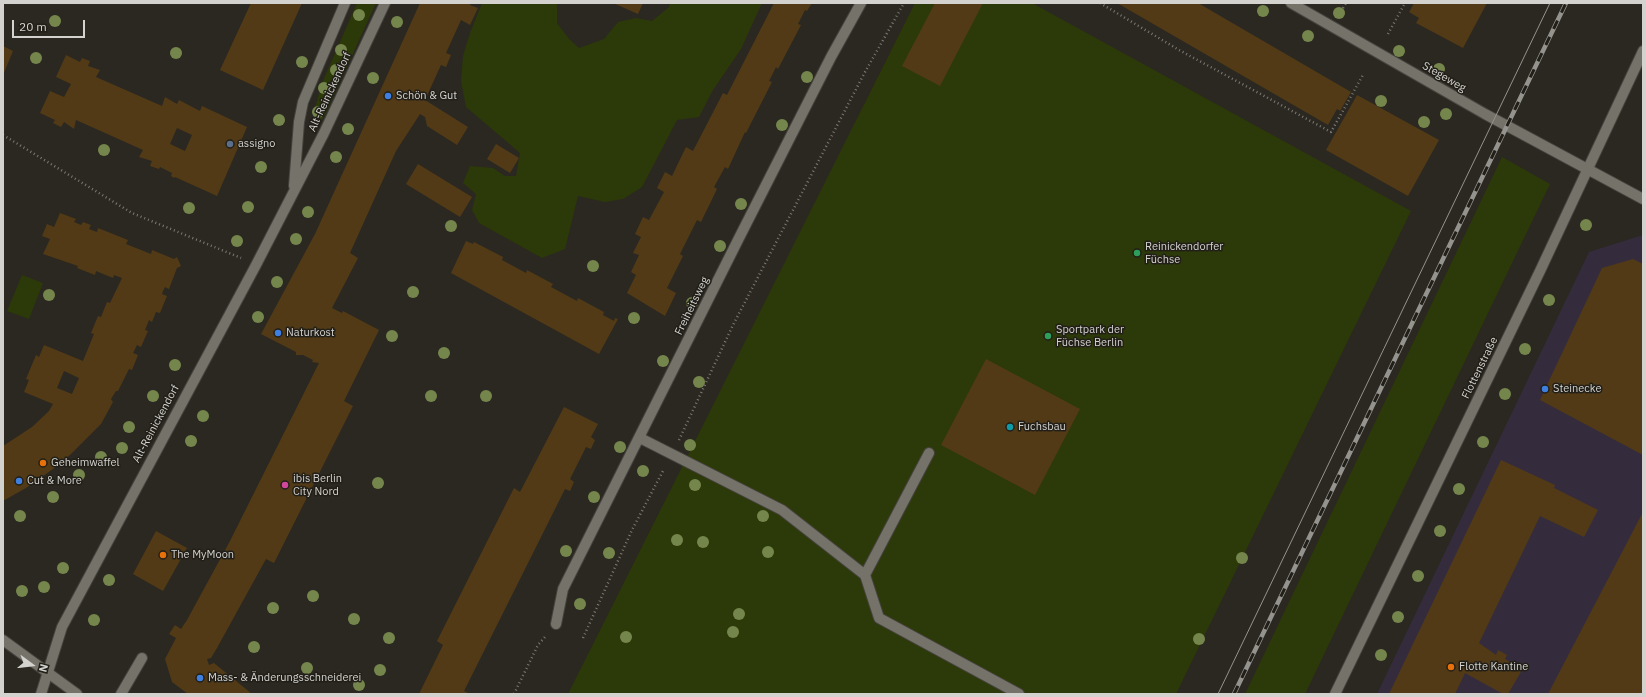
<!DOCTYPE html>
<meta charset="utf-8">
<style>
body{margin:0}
#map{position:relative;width:1646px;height:697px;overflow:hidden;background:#2b2821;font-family:"IBM Plex Sans",sans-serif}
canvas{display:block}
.frame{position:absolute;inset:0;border:4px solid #d4d2ce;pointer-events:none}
.north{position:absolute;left:12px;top:645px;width:40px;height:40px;-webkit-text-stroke:3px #211f18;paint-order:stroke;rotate:105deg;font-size:11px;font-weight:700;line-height:16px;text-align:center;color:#d4d2ce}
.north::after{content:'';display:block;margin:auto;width:14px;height:18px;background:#d4d2ce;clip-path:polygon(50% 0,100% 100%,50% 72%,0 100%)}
.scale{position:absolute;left:12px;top:20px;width:73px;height:18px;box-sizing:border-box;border:2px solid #d4d2ce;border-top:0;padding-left:5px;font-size:12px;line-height:14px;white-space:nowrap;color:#d4d2ce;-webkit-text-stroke:3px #211f18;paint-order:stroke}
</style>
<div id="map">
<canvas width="1646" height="697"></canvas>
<div class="frame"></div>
<div class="north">N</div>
<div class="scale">20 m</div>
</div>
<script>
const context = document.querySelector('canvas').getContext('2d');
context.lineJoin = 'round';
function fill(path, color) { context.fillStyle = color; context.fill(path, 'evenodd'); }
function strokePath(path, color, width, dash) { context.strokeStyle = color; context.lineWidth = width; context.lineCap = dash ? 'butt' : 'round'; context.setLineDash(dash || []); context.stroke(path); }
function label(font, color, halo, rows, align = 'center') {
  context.font = font + ' "IBM Plex Sans",sans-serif'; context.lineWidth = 3; context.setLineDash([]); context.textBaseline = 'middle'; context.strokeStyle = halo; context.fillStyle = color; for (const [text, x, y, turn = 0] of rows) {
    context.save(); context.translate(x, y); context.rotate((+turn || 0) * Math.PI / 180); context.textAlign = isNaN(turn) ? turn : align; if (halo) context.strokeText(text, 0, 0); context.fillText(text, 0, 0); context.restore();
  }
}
fill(new Path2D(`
 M1643 235V694H1377L1589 252Z`), '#342c3c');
fill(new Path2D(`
 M357 3H376L324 117 321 120 317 121 313 115 322 83Z
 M482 3H557V23L569 39 579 48 604 39 618 22 636 18 652 21 669 7 670 3H762L741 49 713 90 699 117 677 120 642 187 623 199 605 202 578 196 565 249 542 258 479 223 472 210 476 194 463 183 470 166 493 168 505 176H516L520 153 466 107 461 81 463 56 470 33Z
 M915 3H1032L1411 211 1176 694H568Z
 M1502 157 1550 184 1305 694H1245Z
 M22 275 43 283 29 319 7 311Z`), '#2c3909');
fill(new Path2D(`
 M251 3H302L263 90 220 70Z
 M420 3H471L470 5 478 8 470 25 461 20 446 53 451 55 446 67 441 65 425 100 468 127 457 145 427 126 425 117 420 114 396 151 350 253 358 258 332 308 342 313 343 311 379 330 344 401 353 406 274 563 266 559 217 648 211 658 207 659 209 665 214 663 252 694H188L172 682 165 659 176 638 169 634 175 625 181 629 187 620 230 541 319 363 312 362 313 360 303 355H296V352L261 334 315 234Z
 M613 3H643L638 14Z
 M774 3H812L807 11 805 10 798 24 801 25 778 69 776 67 769 81 772 82 746 133 745 132 728 169 725 167 714 187 717 189 701 222 697 220 680 254 683 256 667 288 676 293 665 316 627 293 636 275 631 272 639 255 633 253 641 237 635 234 643 217 649 220 664 192 657 188 665 172 672 176 686 147 693 151 723 93 727 95Z
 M935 3H983L940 86 902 66Z
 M1117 3H1198L1351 92 1340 111 1337 109 1328 125Z
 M1414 3H1487L1463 48 1416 23 1419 18 1409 12Z
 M3 46 13 51 3 75Z
 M66 55 80 62 82 58 90 61 88 66 100 70 96 77 162 106 165 97 177 104 179 100 200 111 202 106 247 127 217 196 175 177 174 178 171 176 172 173 160 167 159 169 150 166 152 161 139 157 143 150 76 120 74 129 64 122 61 127 53 123 55 120 40 113 50 91 64 97 71 84 56 77ZM177 128 192 135 185 151 170 144Z
 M1357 95 1439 140 1408 196 1326 150Z
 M496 144 519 158 510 173 487 159Z
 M418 164 472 197 460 217 406 184Z
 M60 213 76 219 74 222 81 225 83 222 91 225 89 229 97 232 98 228 128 240 126 244 151 254 152 250 174 259 177 257 181 266 177 268 169 289 165 287 163 291 162 294 167 296 160 313 156 312 152 322 149 320 145 330 148 331 141 347 137 345 133 353 138 355 132 370 129 369 118 391H116L111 399 113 402 101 424 70 455 53 469 26 488 3 501V446L32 427 49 411 53 404 24 392 29 380 26 379 36 355 39 357 44 345 83 361 94 334 91 333 98 316 101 317 107 302 110 303 122 278 114 275 113 278 96 271 95 275 77 268 78 266 43 254 50 239 42 236 47 224 54 227ZM64 371 79 378 72 394 57 388Z
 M466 241 473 244 474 242 503 257 502 260 526 273 527 270 553 284 551 287 577 301 578 298 604 312 603 315 614 321 615 318 618 319 599 354 451 273Z
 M1633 259 1643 264V455L1540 400 1602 268Z
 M986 359 1080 409 1035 495 941 445Z
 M564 407 598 424 591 437 595 440 591 449 586 447 570 479 574 482 570 491 565 489 464 691 470 694H419L443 645 437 641 514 488 520 492Z
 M1501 460 1555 485 1554 488 1598 510 1584 537 1540 516 1479 643 1496 655 1498 650 1507 655 1505 659 1522 670 1508 694H1503L1465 673 1455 694H1389Z
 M1643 512V694H1548Z
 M156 531 187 548 163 591 133 574Z`), '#523a16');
const lane = new Path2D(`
 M640 438 782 510 865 575 929 453
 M865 575 879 618 1019 694
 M121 694 142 658`);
const street = new Path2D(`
 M1291 3 1485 114 1643 199
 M294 186 299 122 303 102 345 3
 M556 624 563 589 738 240 831 57 861 3
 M41 694 62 627 256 265 324 133 385 3
 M1335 694 1540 271 1643 51`);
const secondary = new Path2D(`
 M3 640 77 694`);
strokePath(lane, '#46433e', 12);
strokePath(street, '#46433e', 12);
strokePath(secondary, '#46433e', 12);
strokePath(new Path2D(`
 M1100 3 1179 50 1331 132 1363 75
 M1343 8 1346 3
 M1388 34 1405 3
 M3 135 132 213 241 258
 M679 440 733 325 865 72 904 3
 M583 638 632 530 664 469
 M514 694 538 645 545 637`), '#7d7a75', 2.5, [1, 3]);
strokePath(lane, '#75726a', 10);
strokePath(street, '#75726a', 10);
strokePath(secondary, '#75726a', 10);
strokePath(new Path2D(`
 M1218 694 1550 3`), '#95938e', 1);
const rail = new Path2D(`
 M1234 694 1566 3`);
strokePath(rail, '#95938e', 4.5);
strokePath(rail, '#211f18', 3, [9]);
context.fillStyle = '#75864c';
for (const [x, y] of [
 [1263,11],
 [1339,13],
 [359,15],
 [55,21],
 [397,22],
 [1308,36],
 [341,50],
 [1399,51],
 [176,53],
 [36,58],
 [302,62],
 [1439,69],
 [336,70],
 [807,77],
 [373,78],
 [324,88],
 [1381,101],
 [318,112],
 [1446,114],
 [279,120],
 [1424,122],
 [782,125],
 [348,129],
 [104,150],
 [336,157],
 [261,167],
 [741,204],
 [248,207],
 [189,208],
 [308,212],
 [1586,225],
 [451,226],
 [296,239],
 [237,241],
 [720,246],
 [593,266],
 [277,282],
 [413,292],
 [49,295],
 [1549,300],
 [692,303],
 [258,317],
 [634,318],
 [392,336],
 [1525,349],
 [444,353],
 [663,361],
 [175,365],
 [699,382],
 [1505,394],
 [153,396],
 [431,396],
 [486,396],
 [203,416],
 [129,427],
 [191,441],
 [1483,442],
 [690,445],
 [620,447],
 [122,448],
 [101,457],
 [643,471],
 [79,475],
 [378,483],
 [695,485],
 [1459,489],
 [53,497],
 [594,497],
 [20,516],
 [763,516],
 [1440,531],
 [677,540],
 [703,542],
 [566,551],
 [768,552],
 [609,553],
 [1242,558],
 [63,568],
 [1418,576],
 [109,580],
 [44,587],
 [22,591],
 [313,596],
 [580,604],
 [273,608],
 [739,614],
 [1398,617],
 [354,619],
 [94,620],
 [733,632],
 [626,637],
 [389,638],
 [1199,639],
 [254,647],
 [1381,655],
 [307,668],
 [380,670],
 [359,685]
]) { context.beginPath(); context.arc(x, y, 6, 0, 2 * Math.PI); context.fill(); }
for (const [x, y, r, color] of [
 [388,96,4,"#3f7fe0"],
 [230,144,4,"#5c6f8a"],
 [1137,253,4,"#2e9e5b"],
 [278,333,4,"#3f7fe0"],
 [1048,336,4,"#2e9e5b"],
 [1545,389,4,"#3f7fe0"],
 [1010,427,4,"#0f9aa8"],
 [43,463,4,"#e8710a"],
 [19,481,4,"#3f7fe0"],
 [285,485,4,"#d1479c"],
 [163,555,4,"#e8710a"],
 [1451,667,4,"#e8710a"],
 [200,678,4,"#3f7fe0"]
]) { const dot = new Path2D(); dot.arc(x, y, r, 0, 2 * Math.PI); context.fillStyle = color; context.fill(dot); strokePath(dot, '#211f18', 1.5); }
label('11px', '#d4d2ce', '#211f18', [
 ["Stegeweg",1444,77,30],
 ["Alt-Reinickendorf",330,92,-65],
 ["Freiheitsweg",692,306,-64],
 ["Flottenstraße",1480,368,-64],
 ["Alt-Reinickendorf",156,424,-62]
]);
label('11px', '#d4d2ce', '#211f18', [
 ["Schön & Gut",396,96],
 ["assigno",238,144],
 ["Reinickendorfer",1145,247],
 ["Füchse",1145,260],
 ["Sportpark der",1056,330],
 ["Füchse Berlin",1056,343],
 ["Naturkost",286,333],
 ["Steinecke",1553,389],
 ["Fuchsbau",1018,427],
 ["Geheimwaffel",51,463],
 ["ibis Berlin",293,479],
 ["City Nord",293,492],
 ["Cut & More",27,481],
 ["The MyMoon",171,555],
 ["Flotte Kantine",1459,667],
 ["Mass- & Änderungsschneiderei",208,678]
], 'left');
</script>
